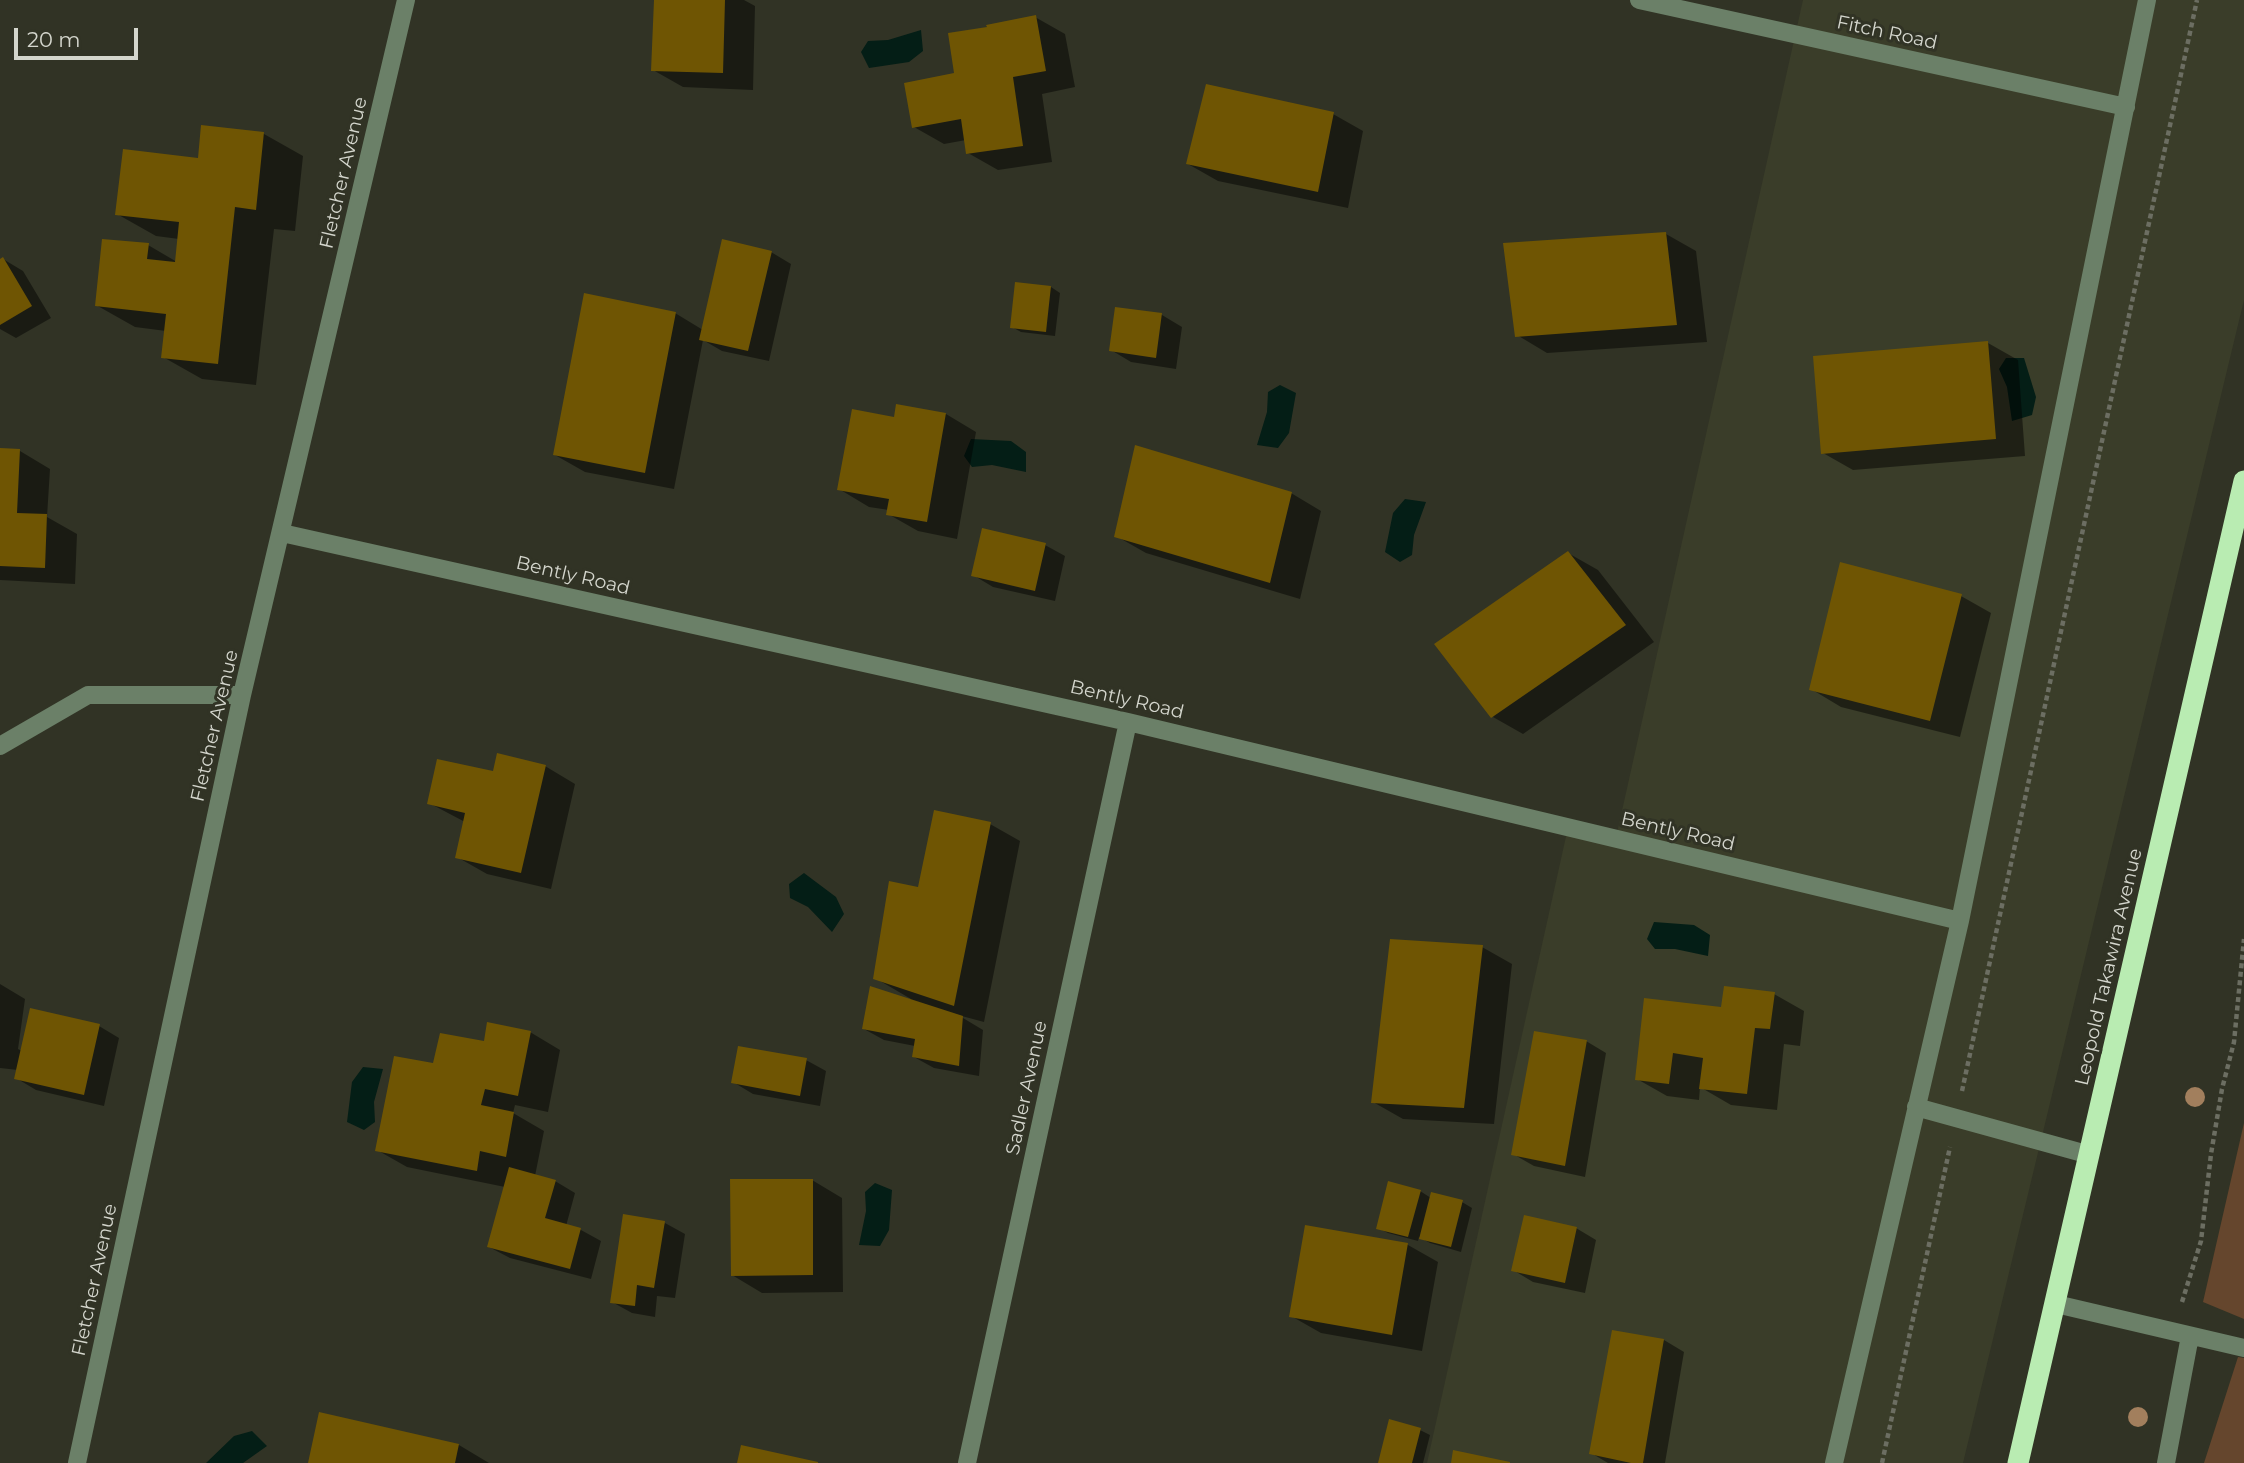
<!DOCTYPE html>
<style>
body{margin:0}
#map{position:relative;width:2244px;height:1463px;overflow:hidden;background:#313325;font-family:Montserrat,sans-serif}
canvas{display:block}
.scale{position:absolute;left:14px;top:28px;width:124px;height:32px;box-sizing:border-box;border:4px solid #d4d6cd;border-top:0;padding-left:9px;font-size:21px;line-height:24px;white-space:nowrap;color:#d4d6cd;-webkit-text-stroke:5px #313325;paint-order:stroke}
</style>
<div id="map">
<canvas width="2244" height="1463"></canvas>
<div class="scale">20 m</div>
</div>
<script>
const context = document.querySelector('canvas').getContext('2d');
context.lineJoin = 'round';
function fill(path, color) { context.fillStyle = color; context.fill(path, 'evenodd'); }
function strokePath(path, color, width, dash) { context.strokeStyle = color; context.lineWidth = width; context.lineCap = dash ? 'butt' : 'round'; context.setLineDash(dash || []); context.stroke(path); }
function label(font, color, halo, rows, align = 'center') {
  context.font = font + ' Montserrat,sans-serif'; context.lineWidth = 6; context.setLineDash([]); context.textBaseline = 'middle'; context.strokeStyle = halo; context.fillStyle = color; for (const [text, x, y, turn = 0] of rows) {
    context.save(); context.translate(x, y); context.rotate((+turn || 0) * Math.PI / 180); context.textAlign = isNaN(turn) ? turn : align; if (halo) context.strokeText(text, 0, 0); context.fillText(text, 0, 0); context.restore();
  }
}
fill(new Path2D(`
 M1803 0H2244V300L1963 1463H1427L1567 832 1615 842Z`), '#3a3d29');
fill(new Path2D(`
 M2244 1123V1319L2203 1302Z
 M2238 1357 2244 1358V1463H2204Z`), '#65462d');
fill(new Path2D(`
 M921 30 923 51 909 62 869 68 861 52 868 41 888 40Z
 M2006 358H2024L2036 397 2032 415 2012 421 2007 387 1999 369Z
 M1280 385 1296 393 1289 433 1278 448 1257 445 1267 412 1268 392Z
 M971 439 1011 441 1026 452V472L992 465 972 467 964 456Z
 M1405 499 1426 502 1414 535 1412 555 1400 562 1385 552 1393 513Z
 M804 873 836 897 844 914 832 932 808 907 790 898 789 884Z
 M1654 922 1694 925 1710 935 1708 956 1675 949H1655L1647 939Z
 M363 1067 383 1069 374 1102 375 1122 364 1130 347 1122 352 1082Z
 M875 1183 892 1190 889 1230 880 1246 859 1245 866 1211 865 1192Z
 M252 1431 267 1446 243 1463H206L234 1436Z`), '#041e16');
fill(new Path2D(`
 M655 0H744L755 6 753 90 683 87 653 70Z
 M1035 17 1065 34 1075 87 1042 94 1052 162 998 170 968 153 966 140 944 144 914 127 956 74Z
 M1333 114 1363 131 1348 208 1218 181 1188 164Z
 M203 127 264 134 303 156 295 231 274 229 256 385 202 379 163 357 166 331 135 327 96 305 148 245 177 262 179 239 156 236 117 214 199 160Z
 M1666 234 1696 251 1707 342 1547 353 1517 335Z
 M771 252 791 264 769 361 722 351 703 340 674 489 585 472 555 455 675 313 703 330Z
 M3 259 23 271 51 318 16 338 0 329V261Z
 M1051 287 1060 293 1055 336 1021 332 1012 327Z
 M1116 309 1162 315 1182 327 1176 369 1131 362 1111 350Z
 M1988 343 2018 360 2025 456 1853 470 1823 453Z
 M946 414 976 432 957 539 918 531 888 514 889 510 869 507 839 489 895 419Z
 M0 450 20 451 50 469 47 517 77 534 75 584 0 580Z
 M1291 493 1321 511 1300 599 1146 553 1116 536Z
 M1045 545 1065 556 1055 601 993 587 973 575Z
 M1568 553 1598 570 1654 642 1523 734 1493 717Z
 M1961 596 1991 613 1960 737 1841 707 1811 689Z
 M545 766 575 784 551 889 487 874 457 857 465 822 429 803 494 773Z
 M990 824 1020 841 984 1022 958 1015 983 1030 979 1076 934 1068 914 1057 915 1046 884 1040 864 1029 911 999 875 978 920 889Z
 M1482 947 1512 964 1494 1124 1403 1119 1373 1102Z
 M0 984 25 999 18 1049 22 1051 99 1026 119 1038 104 1106 36 1090 16 1078 18 1070 0 1068Z
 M1774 994 1804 1011 1800 1046 1784 1044 1777 1110 1731 1105 1700 1087 1699 1100 1667 1096 1637 1079 1723 1009Z
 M530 1032 560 1050 548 1112 515 1105 513 1113 544 1131 535 1176 555 1181 575 1193 566 1226 581 1230 601 1241 591 1279 510 1258 489 1247 505 1187 407 1167 377 1150 434 1065 485 1043Z
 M1586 1041 1606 1053 1585 1177 1534 1166 1513 1154Z
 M806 1060 826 1071 820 1106 753 1094 733 1082Z
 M812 1180 842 1198 843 1292 762 1293 732 1275Z
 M1420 1191 1431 1198 1462 1202 1472 1208 1461 1252 1430 1243 1419 1237 1418 1241 1388 1233 1378 1228Z
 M665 1223 685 1234 675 1298 657 1296 655 1317 632 1313 612 1302Z
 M1307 1227 1408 1245 1438 1262 1422 1351 1321 1333 1291 1316Z
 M1576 1228 1596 1240 1585 1293 1533 1282 1513 1270Z
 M1664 1340 1684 1352 1665 1463H1608L1591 1453Z
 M320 1414 459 1445 489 1463H310Z
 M1420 1430 1430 1435 1423 1463H1379Z`), '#0007');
fill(new Path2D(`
 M654 0H725L723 73 651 71Z
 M1036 15 1046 71 1013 77 1023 146 966 154 961 119 912 128 904 83 954 73 948 33 987 27 986 25Z
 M1206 84 1334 112 1318 192 1186 164Z
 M201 125 264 132 256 210 235 207 218 364 161 358 166 314 95 306 102 239 149 243 147 259 175 262 179 222 115 215 123 149 198 158Z
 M1666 232 1677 325 1515 337 1503 243Z
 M722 239 772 251 748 351 699 340Z
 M3 257 32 306 0 325V259Z
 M1015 282 1051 286 1046 332 1010 328Z
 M584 293 676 312 645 473 553 455Z
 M1115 307 1162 313 1156 358 1109 351Z
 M1988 341 1996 439 1821 454 1813 356Z
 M896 404 946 413 927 522 886 515 889 499 837 490 852 409 894 417Z
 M1135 445 1292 492 1270 583 1114 537Z
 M0 448 20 449 17 513 47 514 45 568 0 566Z
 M982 528 1046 543 1035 591 971 576Z
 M1568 551 1626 625 1491 718 1434 644Z
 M1840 562 1962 594 1930 721 1809 690Z
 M497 753 546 765 521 873 455 858 465 813 427 804 437 759 493 771Z
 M934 810 991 822 954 1006 873 979 889 881 918 887Z
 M1390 939 1483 945 1464 1108 1371 1103Z
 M870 986 963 1016 959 1066 912 1057 915 1039 862 1029Z
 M1724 986 1775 992 1770 1029 1755 1028 1747 1094 1699 1089 1703 1058 1673 1053 1669 1084 1635 1080 1644 998 1721 1007Z
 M30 1008 100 1024 84 1095 14 1079Z
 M487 1022 531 1031 518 1096 485 1089 481 1105 514 1112 506 1157 480 1151 477 1171 375 1151 394 1056 433 1063 440 1033 484 1041Z
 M1534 1031 1587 1040 1565 1166 1511 1155Z
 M738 1046 807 1058 800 1096 731 1083Z
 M509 1167 556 1180 545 1218 581 1228 570 1269 487 1247Z
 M730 1179H813V1275L731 1276Z
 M1388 1181 1421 1190 1408 1237 1376 1229Z
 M1431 1192 1463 1200 1451 1247 1419 1239Z
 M623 1214 665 1221 654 1288 637 1285 635 1306 610 1303Z
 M1524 1215 1577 1227 1565 1283 1511 1271Z
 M1305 1225 1408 1243 1392 1335 1289 1317Z
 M1612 1330 1664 1339 1643 1463H1631L1589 1454Z
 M319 1412 459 1444 455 1463H308Z
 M1389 1419 1421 1428 1412 1463H1378Z
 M741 1445 818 1462V1463H737Z
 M1453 1450 1510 1462V1463H1451Z`), '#6f5503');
strokePath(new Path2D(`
 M1962 1091 2197 0
 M2182 1302 2201 1241 2211 1154 2222 1089 2234 1042 2244 939
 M1882 1463 1950 1147`), '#6c6e62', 4.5, [5, 3.5]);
strokePath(new Path2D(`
 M1639 0 2126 107
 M282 533 1128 722 1960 921
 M0 746 88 695H242
 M1916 1107 2090 1155
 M2056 1304 2244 1348
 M77 1463 242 695 406 0
 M967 1463 1128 722
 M1834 1463 1960 921 2147 0
 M2166 1463 2190 1336`), '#6b8068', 18);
strokePath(new Path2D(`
 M2018 1463 2244 481`), '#b9ecb2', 21);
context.fillStyle = '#a27f5d';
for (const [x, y] of [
 [2195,1097],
 [2138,1417]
]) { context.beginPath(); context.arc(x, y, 10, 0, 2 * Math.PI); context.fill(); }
label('19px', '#d4d6cd', '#313325', [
 ["Fitch Road",1887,33,12],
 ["Fletcher Avenue",344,173,-77],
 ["Bently Road",573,576,13],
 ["Bently Road",1127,700,13],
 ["Fletcher Avenue",215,726,-77],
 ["Bently Road",1678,832,13],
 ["Leopold Takawira Avenue",2109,967,-77],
 ["Sadler Avenue",1027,1088,-78],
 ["Fletcher Avenue",95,1280,-78]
]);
</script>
